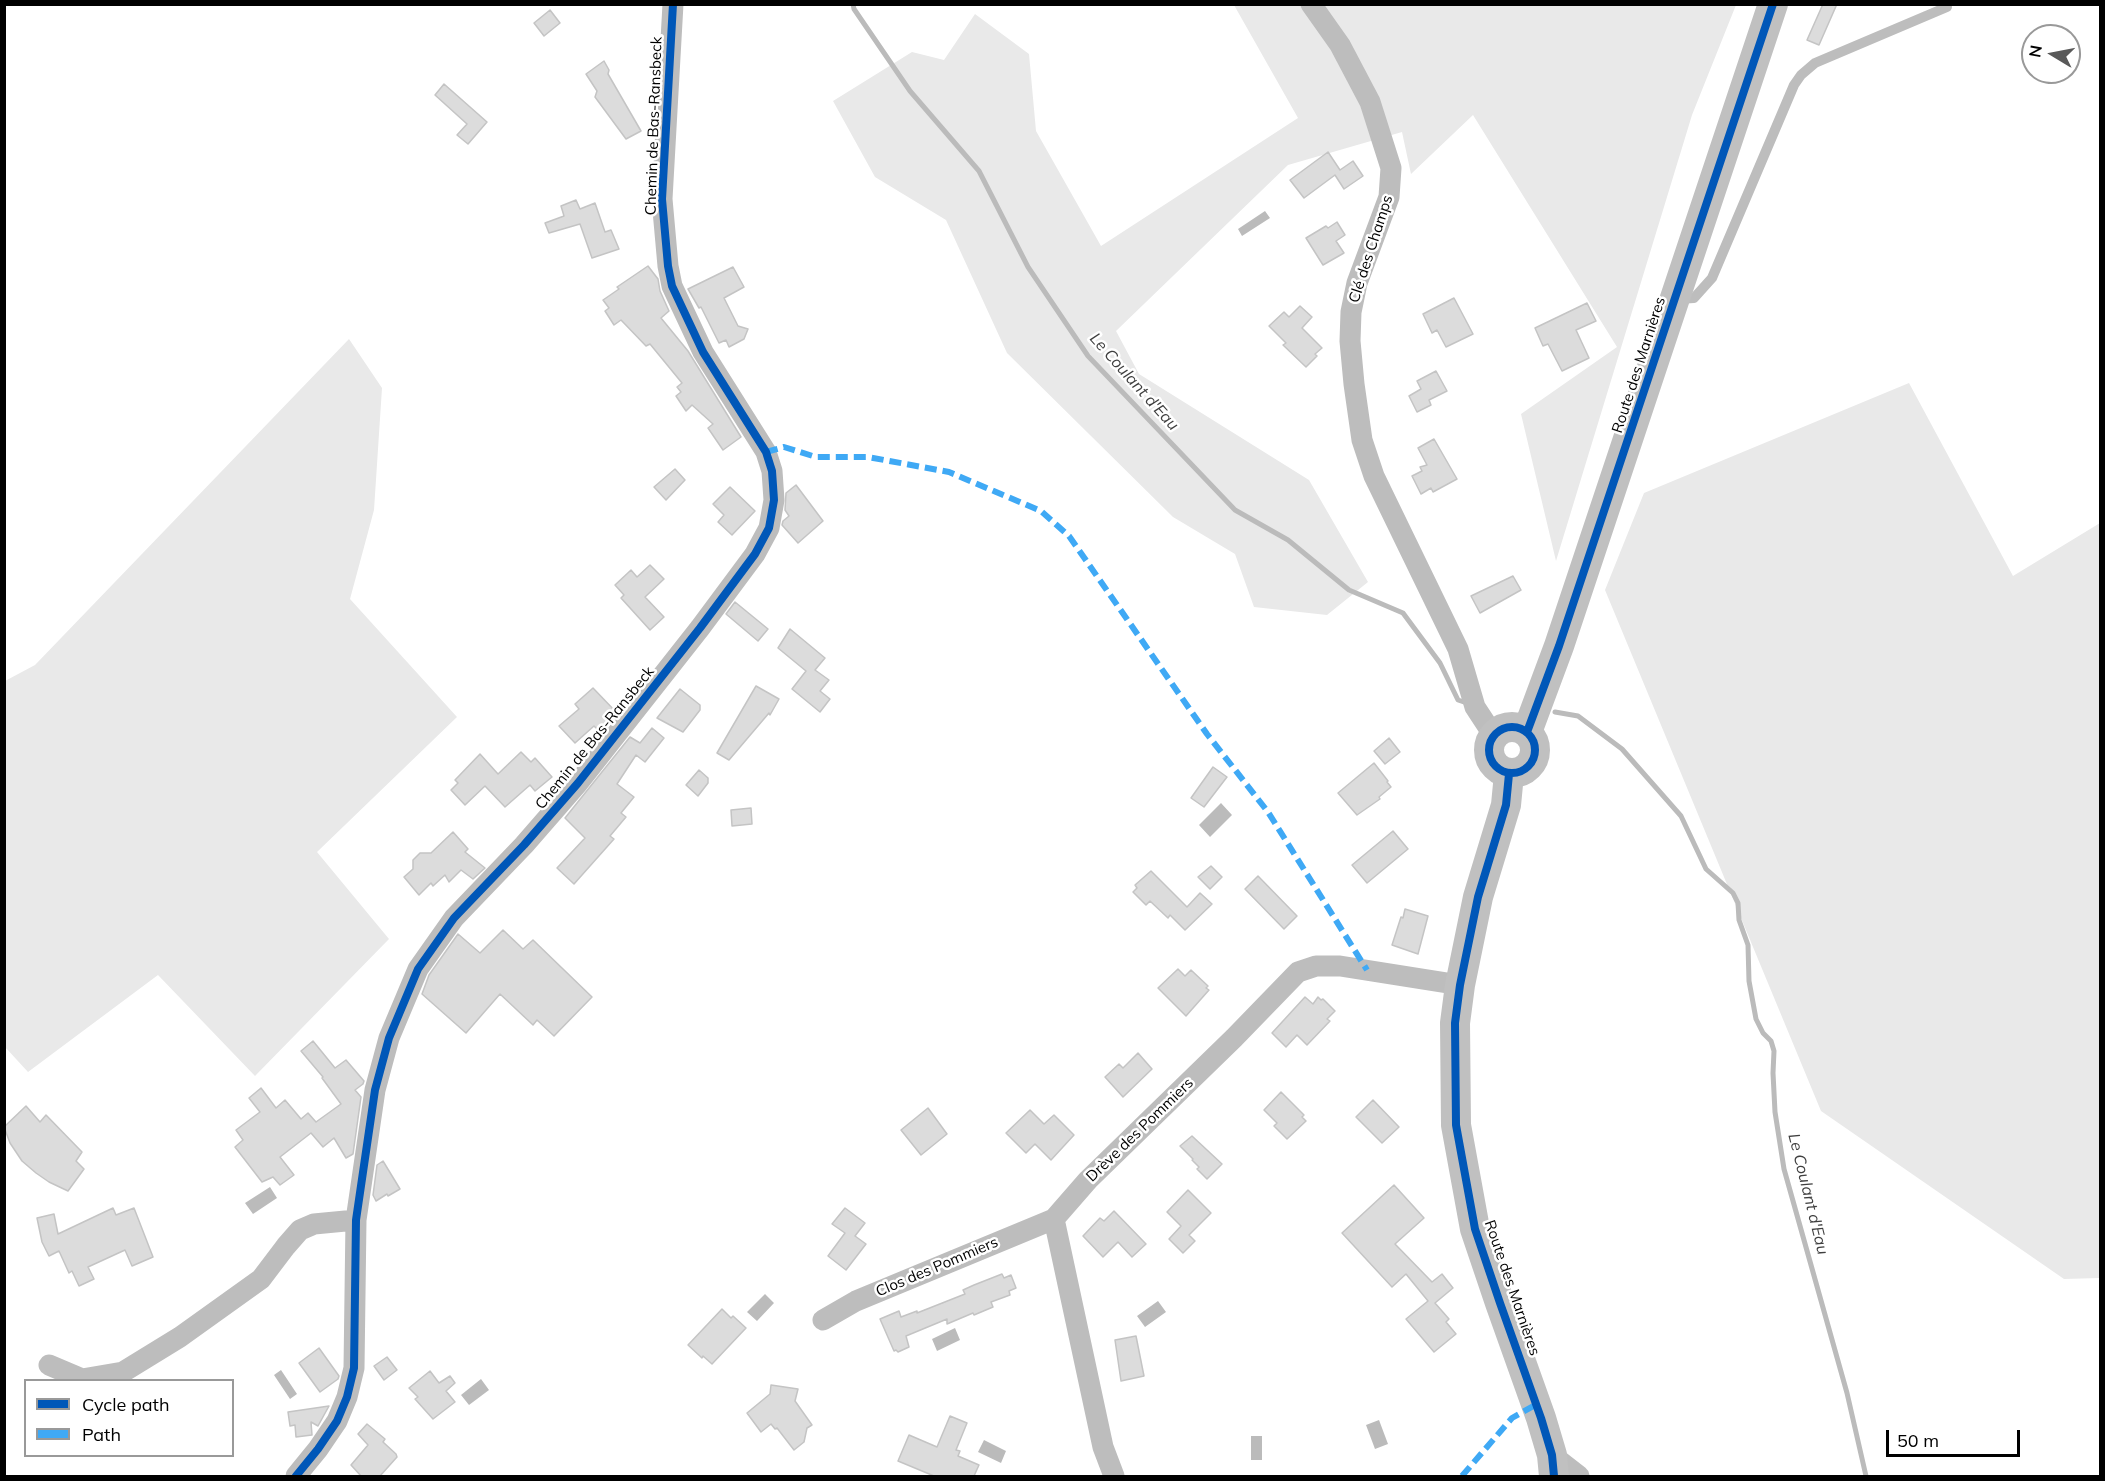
<!DOCTYPE html>
<meta charset="utf-8">
<style>
body{margin:0}
#map{position:relative;width:2105px;height:1481px;overflow:hidden;background:#fff;font-family:Mulish,sans-serif}
canvas{display:block}
.frame{position:absolute;inset:0;border:6px solid #000;pointer-events:none}
.legend{position:absolute;left:24px;top:1379px;width:210px;height:78px;box-sizing:border-box;background:#fff;border:2px solid #999;margin:0;padding:8px 10px;list-style:none;font-size:18px;color:#000}
.legend li{display:flex;align-items:center;gap:12px;height:30px}
.legend b{width:30px;border:2px solid #999}
.north{position:absolute;left:2021px;top:24px;width:60px;height:60px;box-sizing:border-box;background:#fff;border:2px solid #999;border-radius:50%;rotate:280deg;font-size:16px;font-weight:700;line-height:24px;text-align:center;color:#000}
.north::after{content:'';display:block;margin:auto;width:21px;height:27px;background:#595959;clip-path:polygon(50% 0,100% 100%,50% 72%,0 100%)}
.scale{position:absolute;left:1886px;top:1430px;width:134px;height:27px;box-sizing:border-box;border:3px solid #000;border-top:0;padding-left:8px;font-size:18px;line-height:21px;white-space:nowrap;color:#000;-webkit-text-stroke:4px #fff;paint-order:stroke}
</style>
<div id="map">
<canvas width="2105" height="1481"></canvas>
<div class="frame"></div>
<ul class="legend">
<li><b style="height:8px;background:#0057b8"></b>Cycle path</li>
<li><b style="height:8px;background:#3fa9f5"></b>Path</li>
</ul>
<div class="north">N</div>
<div class="scale">50 m</div>
</div>
<script>
const context = document.querySelector('canvas').getContext('2d');
context.lineJoin = 'round';
function fill(path, color) { context.fillStyle = color; context.fill(path, 'evenodd'); }
function strokePath(path, color, width, dash) { context.strokeStyle = color; context.lineWidth = width; context.lineCap = dash ? 'butt' : 'round'; context.setLineDash(dash || []); context.stroke(path); }
function label(font, color, halo, rows, align = 'center') {
  context.font = font + ' Mulish,sans-serif'; context.lineWidth = 5; context.setLineDash([]); context.textBaseline = 'middle'; context.strokeStyle = halo; context.fillStyle = color; for (const [text, x, y, turn = 0] of rows) {
    context.save(); context.translate(x, y); context.rotate((+turn || 0) * Math.PI / 180); context.textAlign = isNaN(turn) ? turn : align; if (halo) context.strokeText(text, 0, 0); context.fillText(text, 0, 0); context.restore();
  }
}
fill(new Path2D(`
 M1234 5H1736L1692 115 1556 561 1521 414 1617 347 1473 115 1411 174 1402 132 1288 165 1116 331 1139 374 1309 480 1368 582 1327 615 1254 607 1235 554 1173 517 1007 353 946 220 875 177 833 101 912 52 944 60 975 14 1029 54 1036 131 1101 246 1298 118Z
 M349 339 382 388 374 510 350 599 457 717 317 852 389 939 255 1076 158 975 28 1072 5 1047V681L35 665Z
 M1909 383 2013 576 2100 523V1278L2064 1279 1821 1111 1605 590 1644 493Z`), '#e9e9e9');
fill(new Path2D(`
 M1265 211 1270 218 1242 236 1238 229Z
 M1221 803 1232 815 1210 837 1199 825Z
 M270 1187 277 1198 253 1214 245 1203Z
 M765 1294 774 1303 757 1321 747 1312Z
 M1158 1301 1166 1312 1145 1327 1137 1316Z
 M955 1328 960 1340 937 1351 932 1339Z
 M281 1370 297 1394 290 1399 274 1375Z
 M481 1379 489 1390 469 1405 461 1395Z
 M1379 1420 1388 1444 1375 1449 1366 1425Z
 M1251 1436H1262V1460H1251Z
 M984 1440 1006 1451 1001 1463 978 1452Z`), '#bbb');
strokePath(new Path2D(`
 M853 4 854 9 910 91 979 171 1028 267 1088 356 1235 510 1288 540 1349 590 1403 613 1440 663 1458 700 1467 703
 M1555 712 1578 716 1622 749 1681 816 1706 869 1733 893 1738 903 1739 920 1748 945 1749 981 1756 1019 1763 1033 1771 1041 1774 1051 1773 1073 1775 1112 1784 1169 1847 1393 1866 1476`), '#bbb', 5);
const building = new Path2D(`
 M1823 4H1837L1819 45 1807 40Z
 M550 10 560 23 544 36 534 23Z
 M604 61 609 70 608 74 641 131 626 139 595 97 597 91 586 74Z
 M444 84 487 122 468 144 457 135 467 124 435 95Z
 M1328 152 1340 170 1353 161 1363 176 1344 189 1335 175 1304 198 1290 180Z
 M576 200 580 209 595 203 605 232 611 230 619 249 592 258 580 224 549 233 545 223 564 216 561 206Z
 M1337 222 1345 235 1336 241 1344 253 1323 265 1306 238 1326 226 1328 228Z
 M648 266 658 279 660 291 669 311 661 318 688 351 741 437 723 450 708 428 713 424 692 405 686 411 676 396 681 392 677 387 682 383 650 344 646 346 621 320 614 325 605 311 609 308 603 300 619 289 617 287Z
 M733 267 744 287 724 298 738 326 748 329 744 339 729 347 726 340 719 343 701 307 699 308 688 289Z
 M1454 298 1473 334 1446 347 1437 330 1432 333 1423 314Z
 M1587 303 1596 321 1576 330 1589 358 1562 371 1548 344 1543 346 1535 328Z
 M1300 306 1312 317 1302 328 1322 348 1315 354 1317 356 1306 367 1283 345 1286 343 1269 326 1284 312 1289 317Z
 M1436 371 1447 391 1429 400 1431 405 1417 412 1409 396 1421 389 1417 381Z
 M1434 439 1457 479 1433 492 1431 488 1421 494 1412 476 1422 471 1420 467 1427 465 1418 448Z
 M675 469 685 480 666 500 654 487Z
 M796 485 823 521 798 543 782 525 783 521 789 516 785 510 786 493Z
 M730 487 755 511 732 535 718 522 724 515 713 504Z
 M650 565 664 579 645 597 664 617 650 630 621 598 624 595 615 585 631 570 637 577Z
 M1513 576 1521 590 1480 613 1471 596Z
 M735 602 768 629 758 641 726 614Z
 M790 629 825 658 815 670 829 680 820 691 830 699 820 712 792 689 806 671 778 648Z
 M756 686 779 699 770 715 769 713 729 760 717 753Z
 M593 688 617 713 601 733 594 726 575 743 559 726 579 709 575 704Z
 M680 689 700 705V710L683 732 657 718Z
 M652 728 664 738 645 762 636 755 617 784 634 797 621 813 626 817 610 836 614 839 574 884 557 868 585 838 565 818 630 737 640 743Z
 M1389 738 1400 752 1385 764 1374 751Z
 M521 752 531 762 535 758 552 777 535 791 530 785 505 807 485 786 465 805 451 790 458 783 455 780 480 754 498 774Z
 M1374 763 1388 781 1387 782 1391 787 1379 797 1380 799 1357 815 1338 793Z
 M1213 767 1227 777 1204 807 1191 798Z
 M699 770 708 778V783L698 796 686 785Z
 M751 808 752 824 732 826 731 810Z
 M1393 831 1408 849 1367 883 1352 865Z
 M453 832 468 849 465 852 485 868 473 879 461 870 449 882 445 875 433 886 431 883 419 895 404 877 413 869V860L420 853H431Z
 M1211 866 1222 877 1210 889 1198 877Z
 M1151 871 1187 907 1200 893 1212 904 1185 930 1170 915 1168 918 1150 901 1146 905 1133 892 1137 888 1135 885Z
 M1258 876 1297 916 1284 929 1245 889Z
 M1405 909 1428 916 1418 954 1392 945 1401 917 1403 918Z
 M503 930 523 949 533 940 592 997 554 1036 537 1020 533 1025 500 994 466 1033 422 994 429 975 458 934 480 953Z
 M1178 969 1185 976 1191 970 1208 986 1206 988 1209 990 1186 1016 1158 988Z
 M1305 997 1313 1004 1318 997 1321 1000 1323 999 1335 1011 1327 1019 1330 1021 1307 1045 1297 1035 1286 1047 1272 1033Z
 M313 1041 335 1068 346 1060 364 1081 363 1084 355 1090 361 1097 353 1154 346 1158 334 1138 323 1147 311 1133 280 1157 294 1175 280 1185 273 1177 262 1182 235 1147 243 1140 236 1130 260 1112 249 1098 261 1088 276 1108 285 1100 301 1119 308 1113 316 1122 341 1104 322 1078 323 1077 301 1051Z
 M1138 1053 1152 1069 1123 1097 1105 1077 1119 1064 1123 1068Z
 M1281 1092 1304 1115 1302 1117 1306 1121 1287 1139 1274 1126 1277 1123 1264 1110Z
 M1373 1100 1399 1127 1382 1143 1356 1117Z
 M26 1106 40 1122 46 1115 82 1152 76 1161 84 1169 68 1191 49 1182 36 1173 22 1161 10 1143 4 1127Z
 M928 1108 947 1134 921 1155 901 1130Z
 M1030 1110 1044 1124 1054 1115 1074 1135 1051 1160 1035 1144 1026 1153 1006 1133Z
 M1192 1136 1222 1164 1207 1179 1197 1169 1199 1167 1192 1160 1193 1159 1180 1146Z
 M383 1161 400 1189 388 1196 387 1194 376 1201 373 1195 377 1165Z
 M1394 1185 1424 1218 1395 1244 1432 1282 1442 1274 1453 1288 1435 1303 1449 1319 1446 1322 1456 1334 1434 1352 1406 1319 1428 1301 1406 1274 1392 1287 1342 1233Z
 M1188 1190 1211 1213 1189 1235 1195 1241 1183 1253 1169 1239 1181 1226 1167 1212Z
 M113 1208 116 1215 134 1208 153 1257 132 1266 125 1250 88 1267 94 1279 79 1286 72 1271 69 1273 59 1251 49 1256 42 1242 37 1218 54 1214 58 1234Z
 M845 1208 865 1223 855 1236 866 1244 846 1270 828 1256 845 1233 832 1224Z
 M1114 1211 1146 1244 1132 1257 1118 1242 1103 1257 1083 1236 1100 1218 1104 1221Z
 M1002 1274 1004 1278 1011 1275 1016 1288 1009 1291 1010 1295 991 1302 993 1307 974 1315 973 1313 947 1324V1319L906 1336 909 1347 898 1352 896 1350 894 1351 880 1319 899 1311 901 1317 917 1311V1313L965 1294 963 1290 974 1285Z
 M722 1309 731 1318 733 1316 746 1328 712 1364 703 1356 702 1358 688 1345Z
 M1136 1336 1144 1376 1121 1381 1115 1340Z
 M319 1348 339 1376 338 1379 320 1392 299 1363Z
 M387 1357 397 1370 384 1380 374 1366Z
 M430 1371 439 1383 450 1376 455 1383 446 1391 455 1402 433 1419 415 1399 418 1397 409 1388Z
 M771 1385 798 1389 795 1401 812 1425 807 1428 804 1442 794 1450 777 1428 775 1429 771 1424 761 1432 747 1413 770 1394Z
 M329 1406 318 1426 311 1422 312 1435 296 1437 295 1425 290 1426 288 1412Z
 M950 1416 967 1423 956 1450 960 1451 958 1456 979 1465 974 1476H934L898 1461 909 1435 937 1447Z
 M367 1424 385 1439 383 1442 396 1454 397 1457 380 1476H361L351 1465 368 1445 358 1434Z`);
fill(building, '#dcdcdc');
strokePath(building, '#c4c4c4', 1.5);
strokePath(new Path2D(`
 M1678 299 1694 298 1712 278 1794 85 1801 75 1815 63 1947 7`), '#bdbdbd', 10);
strokePath(new Path2D(`
 M1311 4 1340 45 1370 102 1391 168 1389 197 1357 283 1351 312 1350 341 1354 384 1362 440 1374 476 1458 649 1475 707 1494 736
 M1054 1219 1103 1447 1114 1476
 M823 1320 856 1301 1054 1219 1088 1180 1234 1038 1298 972 1316 966H1340L1460 985
 M49 1365 82 1379 123 1372 180 1337 261 1279 286 1246 300 1230 314 1224 356 1220
 M1552 1455 1579 1476
 M296 1476 318 1449 337 1421 347 1397 354 1368 356 1220 375 1090 389 1038 418 969 454 918 524 845 578 783 700 628 755 554 769 528 774 500 772 471 766 452 703 352 672 286 668 266 662 199 673 4`), '#bdbdbd', 21);
strokePath(new Path2D(`
 M1489 750a23 23 0 1 1 46 0a23 23 0 1 1-46 0Z
 M1527 732 1559 646 1773 4
 M1509 774 1506 805 1478 897 1460 985 1455 1023 1456 1125 1475 1229 1500 1303 1541 1418 1552 1455 1554 1476`), '#c0c0c0', 30);
strokePath(new Path2D(`
 M766 452 784 447 816 457H868L949 472 1041 511 1069 536 1207 734 1268 812 1367 970
 M1462 1476 1512 1418 1537 1404`), '#3fa9f5', 6, [12, 6]);
strokePath(new Path2D(`
 M1489 750a23 23 0 1 1 46 0a23 23 0 1 1-46 0Z
 M1527 732 1559 646 1773 4
 M1509 774 1506 805 1478 897 1460 985 1455 1023 1456 1125 1475 1229 1500 1303 1541 1418 1552 1455 1554 1476
 M296 1476 318 1449 337 1421 347 1397 354 1368 356 1220 375 1090 389 1038 418 969 454 918 524 845 578 783 700 628 755 554 769 528 774 500 772 471 766 452 703 352 672 286 668 266 662 199 673 4`), '#0057b8', 8);
label('15px', '#000', '#fff', [
 ["Chemin de Bas-Ransbeck",654,126,-88],
 ["Clé des Champs",1371,249,-72],
 ["Route des Marnières",1639,365,-72],
 ["Chemin de Bas-Ransbeck",595,738,-51],
 ["Drève des Pommiers",1140,1130,-44],
 ["Clos des Pommiers",937,1267,-23],
 ["Route des Marnières",1512,1288,71]
]);
label('italic 16px', '#3f3f3f', '#fff', [
 ["Le Coulant d'Eau",1134,382,48],
 ["Le Coulant d'Eau",1808,1194,76]
]);
</script>
